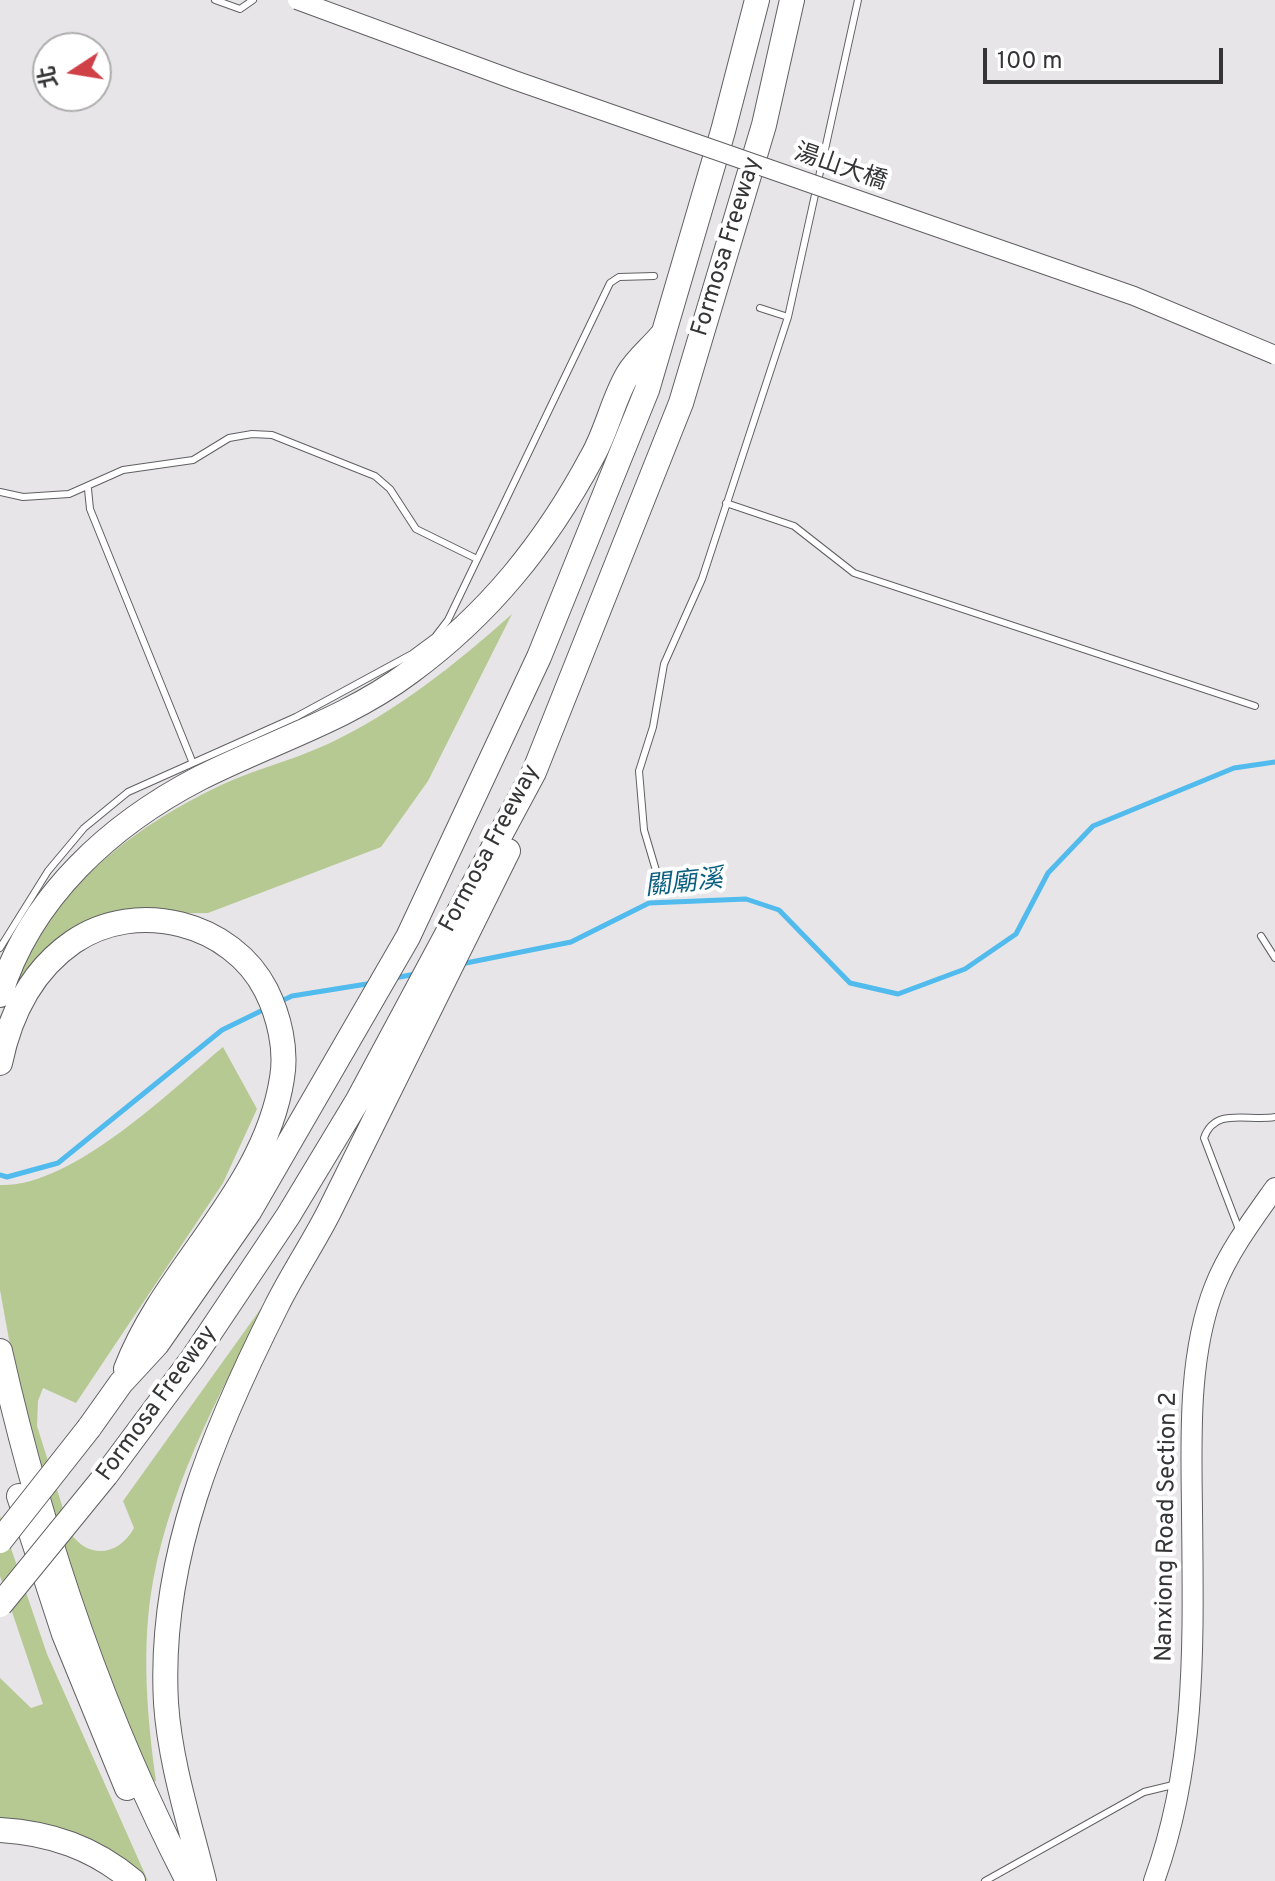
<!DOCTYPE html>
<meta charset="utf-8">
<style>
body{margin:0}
#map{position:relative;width:1275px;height:1881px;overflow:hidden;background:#e7e5e8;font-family:Overpass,"Noto Sans TC",sans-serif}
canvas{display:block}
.north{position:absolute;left:32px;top:32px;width:80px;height:80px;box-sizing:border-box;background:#fff;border:2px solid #aeaeaf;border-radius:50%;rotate:258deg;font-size:22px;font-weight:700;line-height:32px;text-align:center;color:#353436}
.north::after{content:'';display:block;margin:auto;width:28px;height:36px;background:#d04047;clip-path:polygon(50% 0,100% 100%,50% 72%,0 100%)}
.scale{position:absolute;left:983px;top:48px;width:240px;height:36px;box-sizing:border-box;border:4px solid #353436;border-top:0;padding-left:10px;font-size:24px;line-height:28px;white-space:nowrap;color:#353436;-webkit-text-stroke:6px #fff;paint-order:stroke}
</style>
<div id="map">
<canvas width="1275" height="1881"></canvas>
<div class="north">北</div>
<div class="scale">100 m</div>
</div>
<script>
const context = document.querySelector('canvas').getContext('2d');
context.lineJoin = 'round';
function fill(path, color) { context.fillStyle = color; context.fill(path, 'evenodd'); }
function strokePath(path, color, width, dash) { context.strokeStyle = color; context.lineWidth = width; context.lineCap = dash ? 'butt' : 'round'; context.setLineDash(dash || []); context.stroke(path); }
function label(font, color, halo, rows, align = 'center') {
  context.font = font + ' Overpass,"Noto Sans TC",sans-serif'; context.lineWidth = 8; context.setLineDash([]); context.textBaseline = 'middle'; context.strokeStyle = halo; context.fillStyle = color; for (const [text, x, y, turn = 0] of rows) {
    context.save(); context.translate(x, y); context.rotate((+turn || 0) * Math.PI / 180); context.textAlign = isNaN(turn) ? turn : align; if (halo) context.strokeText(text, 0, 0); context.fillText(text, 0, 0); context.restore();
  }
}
fill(new Path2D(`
 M512 614 428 781 381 847 208 913 137 914 39 959 12 989C46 898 124 833 209 791 247 771 289 762 328 744 396 712 456 664 512 614Z
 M223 1047 257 1109 223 1183 76 1403 43 1388 38 1401 37 1426 71 1534C90 1560 119 1555 134 1528L123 1501 277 1286C227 1378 172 1477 153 1581 141 1647 147 1716 156 1781L149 1783 120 1717 30 1455 0 1290V1185C71 1188 169 1092 223 1047Z
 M0 1516 47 1654 148 1881 0 1821V1678L31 1708 43 1704 0 1576Z`), '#b6c992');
strokePath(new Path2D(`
 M461 964 571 942 649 903 746 899 779 910 850 983 898 994 965 969 1016 934 1048 873 1093 826 1234 768 1275 762
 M394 978 416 974
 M277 1003 292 996 373 983
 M0 1175 7 1177 58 1163 222 1030 265 1009`), '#51bbed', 5);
const lane = new Path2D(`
 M215 0 240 9 253 0
 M760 308 788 317
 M88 489 90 509 192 761
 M0 492 23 497 69 494 123 470 193 460 229 438 252 434 272 435 375 476 390 489 416 529 477 559
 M726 503 794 526 854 573 1255 706
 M663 894 644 830 639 771 653 727 664 664 702 579 788 317 858 0
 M1261 936 1275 958
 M0 948 48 871 84 828 128 792 296 717 412 654 435 637 448 620 610 283 619 277 654 276
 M1240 1232 1204 1138C1215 1106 1249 1122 1275 1117
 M985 1881 1144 1792 1177 1784`);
const primary = new Path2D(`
 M1154 1881C1198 1760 1193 1636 1192 1509 1191 1437 1188 1354 1215 1286 1229 1251 1253 1219 1275 1188`);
const highway = new Path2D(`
 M0 995C30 897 111 824 200 778 271 742 346 720 410 672 489 614 546 543 592 457 607 431 613 399 628 374 636 360 650 349 660 337
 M0 1063C10 1015 31 971 73 942 137 898 232 923 266 990 279 1016 287 1049 282 1078 265 1190 165 1267 126 1369
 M0 1351C41 1533 102 1715 188 1881
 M89 1428 121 1383 157 1344 249 1212 408 937 539 657 647 390 723 131 757 0
 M106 1475 193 1358 288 1216 358 1100 534 772 681 403 764 125 792 0
 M19 1496 64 1634 127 1788
 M0 1830C51 1833 94 1848 133 1881
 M204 1881C190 1824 170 1763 166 1703 158 1560 214 1430 277 1305 293 1273 314 1242 330 1210 390 1091 449 971 508 851`);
strokePath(lane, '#605f62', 8);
strokePath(primary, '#605f62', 22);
strokePath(highway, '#605f62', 26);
strokePath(lane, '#fff', 6);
strokePath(primary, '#fff', 20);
strokePath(highway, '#fff', 24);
const secondaryBridge = new Path2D(`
 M297 0 514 80 1134 296 1275 355`);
const highwayBridge = new Path2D(`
 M0 1541 89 1428
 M0 1605 106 1475`);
strokePath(secondaryBridge, '#605f62', 20, []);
strokePath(highwayBridge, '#605f62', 26, []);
strokePath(secondaryBridge, '#fff', 18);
strokePath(highwayBridge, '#fff', 24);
label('24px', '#353436', '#fff', [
 ["湯山大橋",840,169,19],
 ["Formosa Freeway",728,247,-73],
 ["Formosa Freeway",491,849,-62],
 ["Formosa Freeway",158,1404,-54],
 ["Nanxiong Road Section 2",1168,1527,-89]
]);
label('italic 26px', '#0a5f81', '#fff', [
 ["關廟溪",684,885,-6]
]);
</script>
